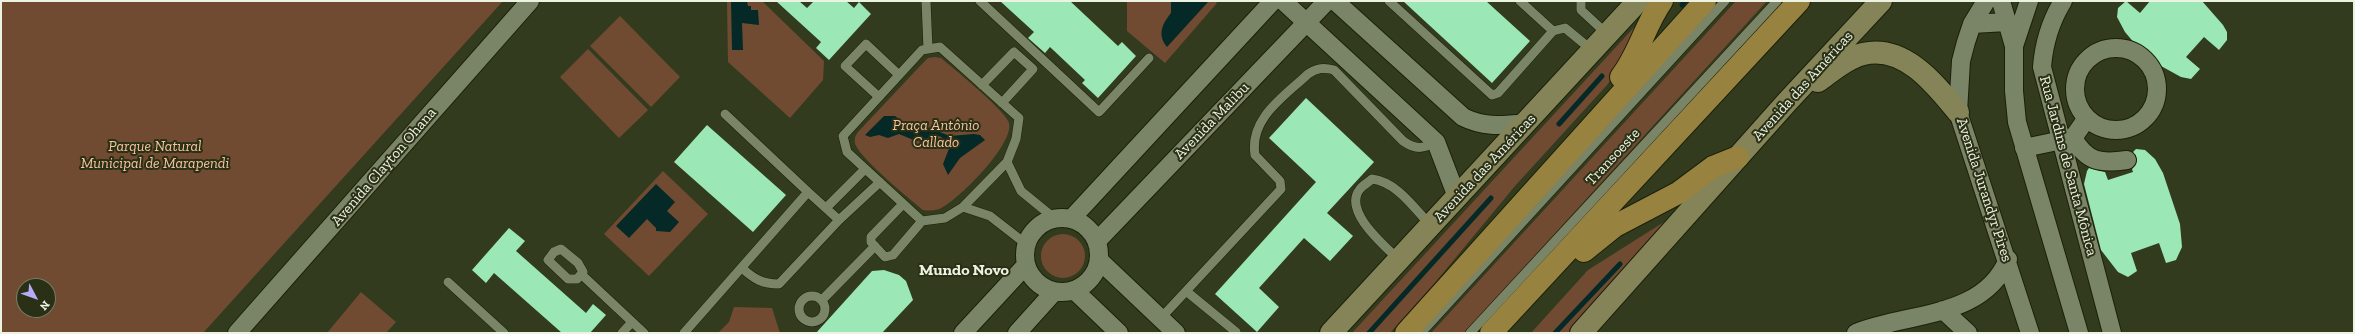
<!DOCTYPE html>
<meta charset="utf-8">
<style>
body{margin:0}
#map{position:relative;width:2355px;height:334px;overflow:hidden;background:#333b1f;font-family:"Zilla Slab",serif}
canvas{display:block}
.frame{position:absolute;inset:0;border:2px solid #edf3e2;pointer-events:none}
.north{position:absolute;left:16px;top:278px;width:40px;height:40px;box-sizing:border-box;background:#293015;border:1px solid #777e67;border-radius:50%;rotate:131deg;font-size:11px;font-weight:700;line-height:16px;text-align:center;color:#edf3e2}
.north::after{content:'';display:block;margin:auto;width:14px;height:18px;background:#b5acf8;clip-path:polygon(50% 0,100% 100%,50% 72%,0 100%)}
</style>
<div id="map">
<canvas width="2355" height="334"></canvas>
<div class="frame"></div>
<div class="north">N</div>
</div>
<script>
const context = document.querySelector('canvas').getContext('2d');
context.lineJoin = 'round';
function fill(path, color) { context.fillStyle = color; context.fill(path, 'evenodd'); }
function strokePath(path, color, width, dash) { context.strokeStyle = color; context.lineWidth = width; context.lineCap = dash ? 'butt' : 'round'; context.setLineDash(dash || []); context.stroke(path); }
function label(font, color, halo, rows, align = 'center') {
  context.font = font + ' "Zilla Slab",serif'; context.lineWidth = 4; context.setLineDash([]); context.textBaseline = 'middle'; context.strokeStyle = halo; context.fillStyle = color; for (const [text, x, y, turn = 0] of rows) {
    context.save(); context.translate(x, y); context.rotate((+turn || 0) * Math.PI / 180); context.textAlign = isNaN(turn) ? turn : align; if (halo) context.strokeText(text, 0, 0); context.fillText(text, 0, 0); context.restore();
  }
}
fill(new Path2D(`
 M1 1H503L203 333H1ZM24 286H48V310H24Z
 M727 1H762L824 61 823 80 790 118 728 62Z
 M1127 1H1215L1217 3 1165 63 1127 31Z
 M1736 1H1767L1464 333H1431Z
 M620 16 680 77 651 107 590 46Z
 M1640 21 1618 70 1607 85 1515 186 1433 285 1390 333H1352Z
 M588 49 648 110 619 138 560 77Z
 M935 57 941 58C953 68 1006 111 1009 123 1014 144 961 197 943 207 937 211 930 211 923 210 910 199 858 157 855 143 854 138 856 135 858 132L921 65 928 58Z
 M663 171 708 214 649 276 604 234Z
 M1683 210 1570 333H1531L1588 270Z
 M1041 256a22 22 0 1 1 44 0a22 22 0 1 1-44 0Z
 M361 292 396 322 386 333H327Z
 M734 307 772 308 780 333H718L729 322Z`), '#704b31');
fill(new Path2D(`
 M731 1H747L748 6H751V10H758L759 25 742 23 743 50H732Z
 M1171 1 1208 2 1167 47C1157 35 1162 24 1171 13Z
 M884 116H895L913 129 924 126 950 136 974 134 980 135 985 140 960 158 948 175 943 164 950 146C937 128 933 139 916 141L899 134 888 138 879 135 870 137 865 135Z
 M656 184 675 202 667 211 679 222 670 232 656 231V228L647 219 629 238 616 226Z`), '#042926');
strokePath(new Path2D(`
 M1682 5 1685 1
 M1559 124 1602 76
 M1369 333 1491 198
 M1555 333 1620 264`), '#042926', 5);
fill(new Path2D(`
 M776 1H799L807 8 814 1H846L854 8 859 2 871 14 829 60 816 48 821 42Z
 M1000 1H1070L1118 46 1122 42 1136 56 1098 98 1082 83 1085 80 1050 47 1045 53 1028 38 1034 32Z
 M1403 1H1486L1530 41 1492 83Z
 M2126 1 2140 13 2150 1H2202L2223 25 2227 32V40L2219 50 2204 37 2186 57 2200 69 2191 79 2181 77 2161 66 2141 51 2125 32 2117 17 2118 8Z
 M1306 98 1374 162 1327 213 1353 236 1330 261 1304 238 1259 288 1279 307 1257 332 1215 294 1316 182 1269 138Z
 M707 125 786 195 753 232 674 162Z
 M2136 149 2145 150 2155 159 2163 173 2180 224 2182 247 2176 260 2166 263 2159 243 2131 253 2137 271 2128 277 2118 272 2101 250 2084 184 2087 171 2089 168 2105 172 2108 180 2133 172 2132 169 2136 164 2137 159 2133 152Z
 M509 228 525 241 516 251 586 313 593 304 606 315 590 333H562L494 273 486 283 472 270Z
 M884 270 899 275 906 281 913 300 882 333H816L872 271Z`), '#9be7b6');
const service = new Path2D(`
 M926 1 928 49
 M980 1 1099 112 1149 58
 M1389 1 1492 95 1498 93 1553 31 1565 28 1593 51
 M1520 1 1553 31
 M1581 1V10L1608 35
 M940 47 1019 118 1016 139 1007 162 963 207 945 218 922 221 847 152 843 136 922 50Z
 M982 85 1014 52 1033 69 1002 103
 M879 97 845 66 866 44 899 75
 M725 114 808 192
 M1007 162 1021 191 1054 218
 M903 204 871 237V242L885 257 893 255 922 221
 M963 207 990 216 1026 244
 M826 208 865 169
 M561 249 578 263 583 272 577 279H568L548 260 554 252Z
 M1399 260C1385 246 1342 211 1360 189 1363 185 1369 182 1372 179 1397 182 1414 208 1431 226
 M742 268C754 279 762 284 779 284L839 220 880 182
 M581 274 644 333
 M448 282 504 333
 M1186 291 1236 332
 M799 309a13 13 0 1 1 26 0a13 13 0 1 1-26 0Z
 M822 300 875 246
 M1161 318 1281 189 1280 181 1255 155C1249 118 1285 96 1308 74 1317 68 1324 67 1334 70L1403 141C1416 150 1422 149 1436 142
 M622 333 632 322
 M684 333 808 192 839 220
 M1421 333 1725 1
 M1470 333 1777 1`);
const minor = new Path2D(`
 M1283 1 1436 142 1457 197
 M1335 1 1463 117C1485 128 1503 125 1527 123
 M1986 1 1972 24 1966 42 1961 61 1958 112 2030 333
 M2001 1 2014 46
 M2029 1 2014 46V91L2017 122 2079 333
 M2063 1C2050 22 2044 42 2042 67L2112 333
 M1972 24 2007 22
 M2075 89a41 41 0 1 1 82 0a41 41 0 1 1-82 0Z
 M2087 118 2073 138C2087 162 2100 164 2127 160
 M2024 148 2072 138
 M1025 255a37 37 0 1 1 74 0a37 37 0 1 1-74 0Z
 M1072 218 1273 1
 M1097 241 1327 1
 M1099 260 1176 333
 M1074 290 1119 333
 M1943 310 1968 333
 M237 333 530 1
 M963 333 1026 265
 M1017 333 1054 292
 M1856 333C1907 312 1984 319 2008 259`);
const secondary = new Path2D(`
 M1818 81C1832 71 1847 58 1863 54 1904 44 1935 84 1958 112
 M1331 333 1638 1
 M1581 333 1787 102 1881 1`);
const trunk = new Path2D(`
 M1621 77C1639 54 1645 25 1662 1
 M1584 251 1615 226 1678 193 1713 167 1738 157
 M1406 333 1705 1
 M1491 333 1799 1`);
strokePath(service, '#1b2107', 10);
strokePath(minor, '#1b2107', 20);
strokePath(secondary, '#1b2107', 24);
strokePath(trunk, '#1b2107', 24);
strokePath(service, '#7a8466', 9);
strokePath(minor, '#7a8466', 18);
strokePath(secondary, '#858358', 22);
strokePath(trunk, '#978240', 22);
label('15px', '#edf3e2', '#293015', [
 ["Avenida das Américas",1803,86,-48],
 ["Avenida Malibu",1212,121,-46],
 ["Transoeste",1613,157,-47],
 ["Rua Jardins de Santa Mônica",2068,166,75],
 ["Avenida Clayton Ohana",384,167,-49],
 ["Avenida das Américas",1485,168,-47],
 ["Avenida Jurandyr Pires",1984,190,72]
]);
label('italic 15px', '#f9c39f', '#293015', [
 ["Praça Antônio",936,126],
 ["Callado",936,143],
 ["Parque Natural",155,147],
 ["Municipal de Marapendi",155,164]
]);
label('bold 16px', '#edf3e2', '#293015', [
 ["Mundo Novo",964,270]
]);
</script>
